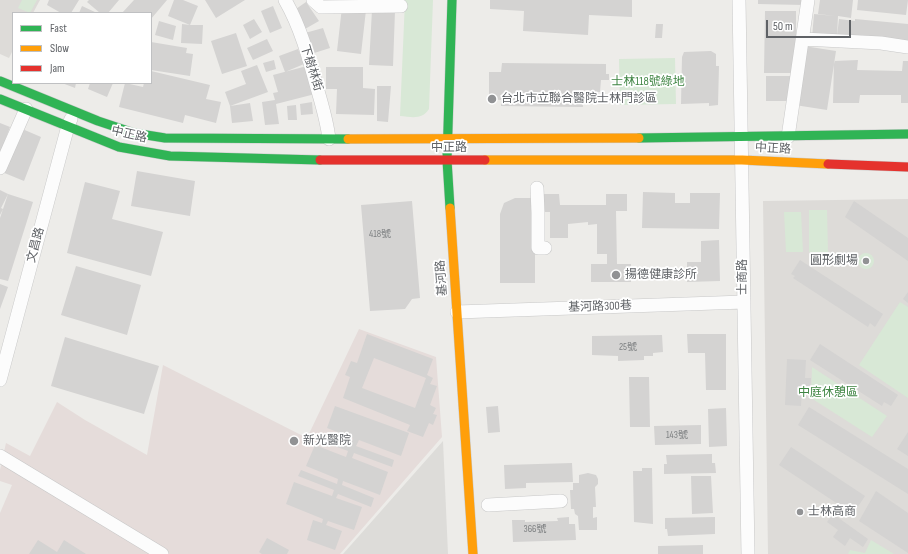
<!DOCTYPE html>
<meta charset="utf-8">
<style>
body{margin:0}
#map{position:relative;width:908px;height:554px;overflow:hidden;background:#edece9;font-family:"Sofia Sans Condensed",sans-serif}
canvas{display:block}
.legend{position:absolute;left:12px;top:12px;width:140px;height:72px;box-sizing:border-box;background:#fff;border:1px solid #bfc0c2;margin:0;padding:5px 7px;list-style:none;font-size:12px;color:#5f6266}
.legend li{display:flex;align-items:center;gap:8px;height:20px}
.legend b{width:20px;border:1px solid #bfc0c2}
.scale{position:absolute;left:766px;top:20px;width:85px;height:18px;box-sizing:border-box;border:2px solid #5f6266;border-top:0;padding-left:5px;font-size:12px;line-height:14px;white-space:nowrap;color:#5f6266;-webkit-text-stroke:3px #fff;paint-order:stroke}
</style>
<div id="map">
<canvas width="908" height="554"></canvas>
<ul class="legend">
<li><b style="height:5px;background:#30b455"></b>Fast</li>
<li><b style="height:5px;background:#ff9f0a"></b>Slow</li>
<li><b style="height:5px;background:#e5322d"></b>Jam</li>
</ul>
<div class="scale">50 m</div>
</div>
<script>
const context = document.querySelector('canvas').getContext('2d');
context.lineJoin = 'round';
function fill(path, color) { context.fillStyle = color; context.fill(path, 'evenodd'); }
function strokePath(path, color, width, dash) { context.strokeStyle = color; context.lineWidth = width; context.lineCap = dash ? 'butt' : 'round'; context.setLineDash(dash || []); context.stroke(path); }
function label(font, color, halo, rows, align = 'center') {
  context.font = font + ' "Sofia Sans Condensed","Noto Sans TC",sans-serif'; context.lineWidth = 3.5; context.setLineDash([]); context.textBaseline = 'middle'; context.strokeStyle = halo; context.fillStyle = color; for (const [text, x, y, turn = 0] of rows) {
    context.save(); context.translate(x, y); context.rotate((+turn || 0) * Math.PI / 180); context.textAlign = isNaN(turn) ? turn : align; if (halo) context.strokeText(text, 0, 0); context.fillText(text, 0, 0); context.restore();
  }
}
fill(new Path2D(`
 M443 441 448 554H343Z`), '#dddcd9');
fill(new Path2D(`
 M0 0H40L33 13H13V50L9 58 0 54Z
 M908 199V554H768L763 201Z`), '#dddbd8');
fill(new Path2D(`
 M359 329 436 357 442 437 340 554H0V513L12 485 0 481V470L6 443 30 456 57 402 85 420 147 455 163 365 307 438Z`), '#e5dcda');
fill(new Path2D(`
 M22 0H37L30 13 18 8Z
 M405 0H433L429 109C422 120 412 117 400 116Z
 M675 58 676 104 620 105 619 59Z
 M809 210H827L828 252H809Z
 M784 212H801L803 252H786Z
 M858 261a8 8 0 1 1 16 0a8 8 0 1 1-16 0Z
 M900 302 908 307V398L859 365Z
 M812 367 887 416 872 437 811 398Z
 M871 540 894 554H848L850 550 865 553Z`), '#d8e8d6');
fill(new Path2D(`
 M49 0H79L71 13H61L47 5Z
 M89 0H119L108 13H100L87 2Z
 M134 0H167L151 19V13H122Z
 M174 0H183L198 6 190 25H203L202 44 181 43 182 24 190 25 168 16Z
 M205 0H245L216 18Z
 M490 0H632V17L589 15 588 35 523 31 524 11 490 9Z
 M758 0H803V5L758 4Z
 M820 0H853L851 18 838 16 837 36 839 19 855 21V19L908 24V41L812 38 814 14 835 16 818 14Z
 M858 0H908L906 15 857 10Z
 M306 2 319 21 305 29 293 11Z
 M82 6 97 13H79Z
 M273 6 282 28 270 33 261 11Z
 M342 7 366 10 361 54 337 51Z
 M372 10 395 11 393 66 369 65Z
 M765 11H796V73H764Z
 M254 19 262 32 250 39 243 25Z
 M159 21 176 26 173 40 155 35Z
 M656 24H663L662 38H655Z
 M323 28 330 48 311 54 305 33Z
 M236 33 247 66 222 74 211 41Z
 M267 39 273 51 253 60 247 48Z
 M151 42 187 48 186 53 193 54 190 76 151 70Z
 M804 46 836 51 827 110 795 105Z
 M298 49 304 64 285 72 279 56Z
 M711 51 716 54V66H719L718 105 709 106V103L681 104 682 57 684 52Z
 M274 60 276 69 266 72 263 63Z
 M858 60 857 70 902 71 903 61H908V103H901V95H860L859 103H833L834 61Z
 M502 63 606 64V74H609V80H601L600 92H582L583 107 501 106V100L489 99V72H501Z
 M257 65 268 92 230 106 250 103 253 121 232 123 230 106 225 92 246 84 241 71Z
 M307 66 315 94 276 104 279 124 265 125 262 102 275 100 273 93 278 92 273 75Z
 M326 67H363V88L375 89 374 115 336 114 337 89H326Z
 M151 71 210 85 206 99 221 102 216 123 185 115 183 123 119 107 125 83 143 87 144 83H151Z
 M766 76H793V101H766Z
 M62 83H76L75 88Z
 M90 83H113L107 97 88 89Z
 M377 86H391L388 122 377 121Z
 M312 102 313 114 301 115 300 104Z
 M296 105 297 120H288L287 106Z
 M0 123 10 127 0 154Z
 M20 128 41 137 24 181 2 172Z
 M137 171 195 181 190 216 131 206Z
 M85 182 120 191 112 219 163 232 151 276 67 253Z
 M0 190 8 194 1 208 3 209 8 194 33 202 8 281 0 279V218L3 209 0 215Z
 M643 192 675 193V203H690V193H720L719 229 642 228Z
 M540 194H559L560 205H606V194H627V211H616L617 264H631V282H591V264H607V254H597V224L588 225V222L568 224V238H550V212H540Z
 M515 198H535V283H500V214L504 203Z
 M412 201 420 298 412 299 405 309 370 311 361 205Z
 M854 201 908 238V261L845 217Z
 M719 240 720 281 687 282V262H701V241Z
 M800 260 883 314 875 327 870 323 868 327 793 278 795 276 791 274Z
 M76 266 141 285 127 335 61 315Z
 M0 284 8 287 0 309Z
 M908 292V303L903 299Z
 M367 334 433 359 427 375 433 378 430 384 437 386 430 405 436 408 433 414 437 415 433 425 429 423 423 437 407 431 410 425 343 398 350 377 345 375 351 361 357 363ZM374 358 426 378 415 408 362 388Z
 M687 334H726V390H706L705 353H688Z
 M662 335 663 352 653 353V356H644V360L618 361V356L592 355V336Z
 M65 337 159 366 144 414 51 386Z
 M820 344 898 395 891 406 884 402 882 406 810 360Z
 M787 359 806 360 805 378H811L810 389H802L801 406 785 405Z
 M629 377H649L650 427H630Z
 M335 406 409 433 401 456 359 440 356 446 394 460 392 467 354 453 352 458 388 472 380 495 343 481 342 485 374 498 371 507 338 494 336 498 362 507 354 530 328 521 326 525 342 531 335 550 307 540 313 520 322 523 323 519 286 504 294 482 332 496 334 490 298 476 301 470 337 484 338 479 306 466 315 445 346 457 348 451 318 440 321 433 351 444 353 438 327 428Z
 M498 406 500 432 488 433 486 407Z
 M809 407 908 469V494L798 425Z
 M726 408 727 446 709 447 708 409Z
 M701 425V444L655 445 654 426Z
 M908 432V456L897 449Z
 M791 447 865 496 853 514 779 465Z
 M712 454V463H715L716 473 664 474V464H667L666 455Z
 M572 463 573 482 526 483V488L505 489 504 465Z
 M642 468H652L653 524 634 522 633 471H642Z
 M588 473 596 475 598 479V484L595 487 596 507H593V518L597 517V530H579L578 516 575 514 574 509H571L570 490H573V483H579V475Z
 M691 476H711L713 513 692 514Z
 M876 491 908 513V553L859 521Z
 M833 514 868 539 863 547 850 538 845 546 833 537 838 530 827 522Z
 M569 517V524H575L576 540 513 542 512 520H525V522L558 521 557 518Z
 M715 517V534L668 536 667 529H665V518Z
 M267 538 289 550 287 554H262L259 552Z
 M38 540 57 552 64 540 86 554H29Z
 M703 545V554H658V546Z`), '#d4d3d2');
const street = new Path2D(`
 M285 0C300 26 308 55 316 84 321 102 327 120 329 139
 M313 0 321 7 401 6
 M739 0 748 554
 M803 39 881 43 908 47
 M788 137 808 0
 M0 168 26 109
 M537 188 538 213
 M538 212V248H545
 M457 312 744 302
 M0 380 68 126 71 119
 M0 456 162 554
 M488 505 561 501`);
const fast = new Path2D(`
 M0 81 98 121 134 133 165 138 348 139
 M0 99 119 147 170 156 320 160
 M639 138 908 134
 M450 208 447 160 452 0`);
const slow = new Path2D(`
 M348 139 639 138
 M485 160H742L828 164
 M450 208 473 554`);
const jam = new Path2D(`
 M320 160H485
 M828 164 908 167`);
strokePath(street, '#c8c8c8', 14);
strokePath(fast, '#cacaca', 10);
strokePath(slow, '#cacaca', 10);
strokePath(jam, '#cacaca', 10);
strokePath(street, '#fcfcfc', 13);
strokePath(fast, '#30b455', 9);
strokePath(slow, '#ff9f0a', 9);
strokePath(jam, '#e5322d', 9);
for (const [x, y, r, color] of [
 [492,99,5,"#919294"],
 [866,261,4,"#919294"],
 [616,275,5,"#919294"],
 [294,441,5,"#919294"],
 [800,512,4,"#919294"]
]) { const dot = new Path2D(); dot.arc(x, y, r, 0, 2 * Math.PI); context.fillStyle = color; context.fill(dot); strokePath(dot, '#fff', 1.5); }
label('10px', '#7e8082', null, [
 ["418號",380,234],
 ["25號",628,347],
 ["143號",677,435],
 ["366號",535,529]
]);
label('12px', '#5f6266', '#fff', [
 ["下樹林街",311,68,73],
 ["中正路",129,135,13],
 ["中正路",449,148],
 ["中正路",773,149,3],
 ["文昌路",36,245,-75],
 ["士商路",743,277,-90],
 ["基河路",442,278,-94],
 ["基河路300巷",600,307,-2]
]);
label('12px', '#3f8543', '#fff', [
 ["士林118號綠地",648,82],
 ["中庭休憩區",828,393]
]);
label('12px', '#5f6266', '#fff', [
 ["台北市立聯合醫院士林門診區",501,99],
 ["圓形劇場",858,261,"right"],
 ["揚德健康診所",625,275],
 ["新光醫院",303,441],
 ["士林高商",808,512]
], 'left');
</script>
